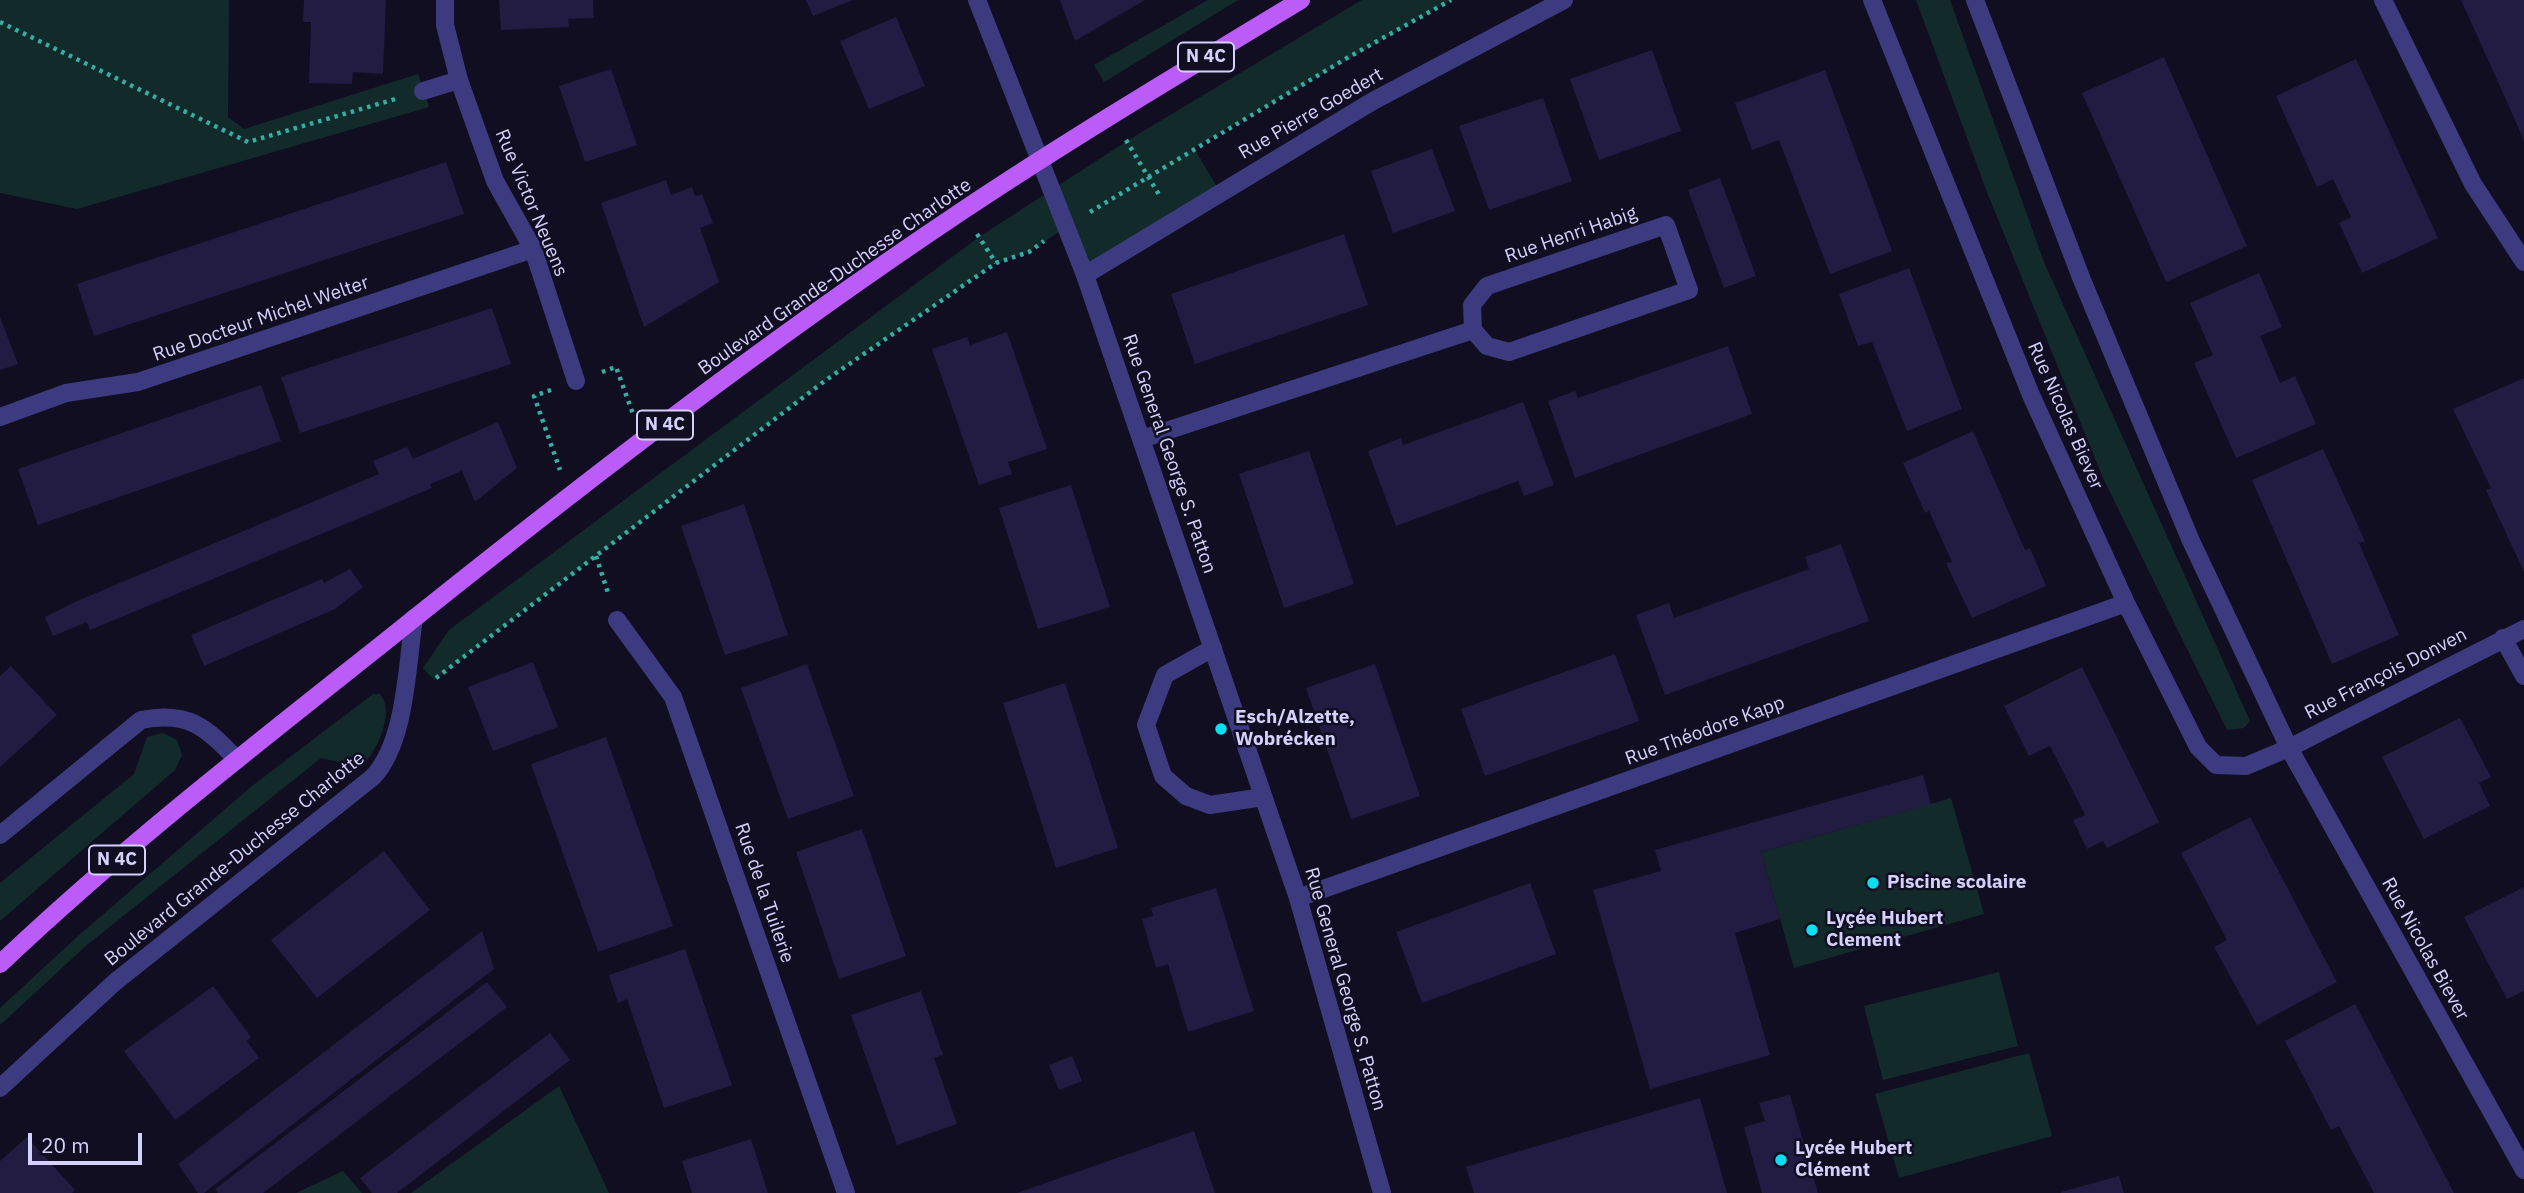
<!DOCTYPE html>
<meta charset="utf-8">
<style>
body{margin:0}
#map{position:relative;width:2524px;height:1193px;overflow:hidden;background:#110e22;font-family:"IBM Plex Sans",sans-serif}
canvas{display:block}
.scale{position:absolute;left:28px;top:1133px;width:114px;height:32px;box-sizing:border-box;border:4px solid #d5d1fd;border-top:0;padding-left:9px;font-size:21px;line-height:24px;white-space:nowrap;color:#d5d1fd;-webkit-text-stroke:5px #110e22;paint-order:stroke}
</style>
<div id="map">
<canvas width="2524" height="1193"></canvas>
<div class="scale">20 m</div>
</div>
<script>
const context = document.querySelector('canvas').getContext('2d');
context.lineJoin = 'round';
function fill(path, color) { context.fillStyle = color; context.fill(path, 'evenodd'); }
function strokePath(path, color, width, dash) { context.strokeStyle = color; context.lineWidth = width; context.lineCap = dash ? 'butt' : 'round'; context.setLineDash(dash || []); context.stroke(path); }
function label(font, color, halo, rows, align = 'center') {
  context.font = font + ' "IBM Plex Sans",sans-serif'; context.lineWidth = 5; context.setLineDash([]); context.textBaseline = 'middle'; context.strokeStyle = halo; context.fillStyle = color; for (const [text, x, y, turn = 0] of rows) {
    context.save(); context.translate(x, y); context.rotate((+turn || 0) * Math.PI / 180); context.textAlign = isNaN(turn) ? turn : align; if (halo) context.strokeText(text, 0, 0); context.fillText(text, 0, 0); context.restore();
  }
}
fill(new Path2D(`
 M0 0H229L228 117 244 129 418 74 429 107 77 209 0 193Z
 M1208 0H1238L1104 82 1094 65Z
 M1362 0H1451L1194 148 1220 192 1085 275 1066 227 1029 252 996 263 826 380 434 680 423 668 449 630 979 237 1127 141Z
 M1916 0H1950L2044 262 2250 721 2244 728 2227 730 2103 478 1987 192Z
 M373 694H380C396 712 376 753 361 767L321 758 87 945 0 1025V1008L78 936 252 786Z
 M163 733 177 740 182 755 175 770 0 921V883L134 774 147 737Z
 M1951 798 1984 914 1794 968 1761 852Z
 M1999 972 2018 1046 1883 1080 1864 1006Z
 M2029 1053 2052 1136 1899 1178 1875 1094Z
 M559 1086 609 1193H411Z
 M343 1171 362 1193H296Z`), '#122b2a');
fill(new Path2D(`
 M304 0H386L383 74 353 72 352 84 309 83 311 22H303Z
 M499 0H593L594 18 568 19 569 27 501 30Z
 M806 0H853L813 16Z
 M1060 0H1145L1075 41Z
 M2461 0H2524V141L2504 95Z
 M896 17 925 86 869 109 840 41Z
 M1652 50 1681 131 1599 160 1570 79Z
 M2164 57 2247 246 2166 282 2082 93Z
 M2356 59 2438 238 2362 273 2339 223 2351 217 2333 179 2317 187 2276 96Z
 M611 69 637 145 585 162 559 86Z
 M1825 70 1892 251 1830 274 1779 140 1752 150 1735 103Z
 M1543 98 1572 181 1489 210 1459 126Z
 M1432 149 1455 211 1393 233 1371 171Z
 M446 162 464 214 94 336 77 284Z
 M1720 178 1756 276 1724 288 1688 190Z
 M666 180 671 195 692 187 695 196 702 194 713 223 700 228 719 282 644 327 601 203Z
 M1344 234 1368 305 1195 364 1171 294Z
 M1909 268 1962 409 1907 431 1872 342 1858 346 1839 294Z
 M2259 273 2282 327 2260 336 2280 383 2295 376 2316 424 2236 458 2194 363 2213 355 2190 303Z
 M492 308 511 364 300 433 281 377Z
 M0 317 18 364 0 370Z
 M1007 332 1047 449 1008 462 1012 474 979 485 932 349 967 337 970 345Z
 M1728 346 1752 414 1575 478 1548 401 1575 391 1578 398Z
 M2524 378V572L2486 490 2491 488 2453 409Z
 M261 385 281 441 38 525 18 469Z
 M1523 402 1554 485 1524 496 1518 481 1396 526 1368 451 1401 438 1403 445Z
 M498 422 517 468 475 502 462 471 430 484 432 488 90 630 87 622 53 636 45 617 77 601 379 474 373 461 407 447 413 459Z
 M1973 431 2025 550 2030 548 2046 586 1972 618 1946 563 1952 562 1929 511 1925 513 1903 463Z
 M2323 449 2365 541 2359 543 2399 635 2332 664 2252 480Z
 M1309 451 1354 584 1284 608 1239 474Z
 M1071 485 1110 607 1038 629 999 508Z
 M744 504 788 635 725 655 681 526Z
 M1841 544 1869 621 1665 695 1636 615 1669 603 1674 618 1809 569 1805 557Z
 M350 569 363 587 335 609 204 666 191 635 322 579 324 583Z
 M1615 654 1639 721 1485 776 1461 709Z
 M533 662 558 727 493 751 468 687Z
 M807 664 854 796 788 819 741 688Z
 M1375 664 1420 796 1351 819 1306 688Z
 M11 666 57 715 0 767V676Z
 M2082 667 2159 822 2107 848 2103 841 2087 849 2073 820 2085 815 2050 746 2029 756 2004 706Z
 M1065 683 1118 848 1056 868 1003 703Z
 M2460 718 2491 777 2479 783 2490 806 2424 839 2382 757Z
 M606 737 673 926 598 952 531 764Z
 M1923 775 1931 804 1761 852 1780 919 1735 933 1770 1055 1650 1089 1593 890 1661 871 1655 850Z
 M2250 817 2337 982 2257 1025 2214 947 2227 940 2181 853Z
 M862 829 906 956 839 979 796 852Z
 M384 851 430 910 317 998 271 940Z
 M1530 883 1556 954 1422 1003 1396 932Z
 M2524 887V991L2507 999 2464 917Z
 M1216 888 1254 1011 1188 1032 1168 964 1156 968 1142 919 1153 916 1151 908Z
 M482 931 494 969 204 1193H198L178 1164Z
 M685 949 732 1085 664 1108 627 999 618 1003 609 975Z
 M487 982 507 1007 263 1193H218L215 1189Z
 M213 986 251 1037 247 1041 259 1058 175 1120 124 1051Z
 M921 991 943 1055 934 1058 957 1124 897 1145 851 1015Z
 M2355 1004 2379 1049 2454 1193H2374L2339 1126 2331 1130 2285 1041Z
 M550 1033 570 1060 397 1193H372L360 1178Z
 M1072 1056 1082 1081 1059 1090 1049 1065Z
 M1790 1095 1818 1193H1762L1744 1127 1765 1121 1759 1103Z
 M1700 1098 1727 1193H1474L1466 1167Z
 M1194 1131 1215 1193H1017Z
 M27 1137 75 1190 72 1193H0V1161Z
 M751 1139 768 1193H692L682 1161Z
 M2119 1176 2124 1193H2061V1192Z`), '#221b42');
strokePath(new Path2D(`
 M0 22 248 142 399 98
 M1126 140 1161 198
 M1090 212 1347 58 1451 0
 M977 234 996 263
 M602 372 616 367 633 414
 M551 390 534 396 560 470
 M596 556 609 596
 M436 678 826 380 996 263 1029 252 1044 241`), '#33afa5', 4.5, [3.5, 5]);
strokePath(new Path2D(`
 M423 91 459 80`), '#3c3b7f', 18);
strokePath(new Path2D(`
 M445 0V25L459 80 495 181 533 249 576 381
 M977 0 1085 275 1298 898 1382 1193
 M1872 0 2031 395 2126 603 2198 747 2216 765 2246 766 2289 748 2524 629
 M1975 0 2082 280 2191 541 2289 748 2524 1170
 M2383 0 2473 184 2524 262
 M1666 225 1689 290 1509 352 1487 346 1473 330 1472 305 1487 286Z
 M1085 275 1373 101 1564 0
 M0 417 66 393 138 382 533 249
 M1142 439 1473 330
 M617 620 673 697 846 1193
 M2503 638 2524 676
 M1213 648 1165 675 1146 725 1163 776 1186 796 1210 805 1263 797
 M0 835 141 720C187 711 206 726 237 760
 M1298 898 2126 603
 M0 1088 115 982 373 777C406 742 407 665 414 618`), '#3c3b7f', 18);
strokePath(new Path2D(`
 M0 964C120 850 251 748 381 645 569 494 761 345 962 211 1073 137 1187 69 1301 0`), '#bb5cf9', 18);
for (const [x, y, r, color] of [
 [1221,729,7,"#09dff1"],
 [1873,883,7,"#09dff1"],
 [1812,930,7,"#09dff1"],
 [1781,1160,7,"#09dff1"]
]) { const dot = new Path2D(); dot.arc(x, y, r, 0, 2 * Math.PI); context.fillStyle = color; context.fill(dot); strokePath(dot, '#110e22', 2.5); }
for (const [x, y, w] of [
 [1206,57,56],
 [665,425,56],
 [117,860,56]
]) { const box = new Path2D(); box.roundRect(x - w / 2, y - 14.5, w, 29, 5); context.fillStyle = '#110e22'; context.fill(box); strokePath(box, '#d5d1fd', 2); }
label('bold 18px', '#d5d1fd', null, [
 ["N 4C",1206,57],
 ["N 4C",665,425],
 ["N 4C",117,860]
]);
label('19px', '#d5d1fd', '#110e22', [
 ["Rue Pierre Goedert",1311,114,-30],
 ["Rue Victor Neuens",531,203,67],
 ["Rue Henri Habig",1571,235,-19],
 ["Boulevard Grande-Duchesse Charlotte",835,277,-35],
 ["Rue Docteur Michel Welter",261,319,-19],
 ["Rue Nicolas Biever",2065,416,66],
 ["Rue General George S. Patton",1169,454,71],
 ["Rue François Donven",2386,674,-27],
 ["Rue Théodore Kapp",1705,731,-20],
 ["Boulevard Grande-Duchesse Charlotte",235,859,-39],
 ["Rue de la Tuilerie",764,893,71],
 ["Rue Nicolas Biever",2425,949,61],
 ["Rue General George S. Patton",1345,989,74]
]);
label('bold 19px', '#d5d1fd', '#110e22', [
 ["Esch/Alzette,",1235,718],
 ["Wobrécken",1235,740],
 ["Piscine scolaire",1887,883],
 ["Lyçée Hubert",1826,919],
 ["Clement",1826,941],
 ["Lycée Hubert",1795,1149],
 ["Clément",1795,1171]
], 'left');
</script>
